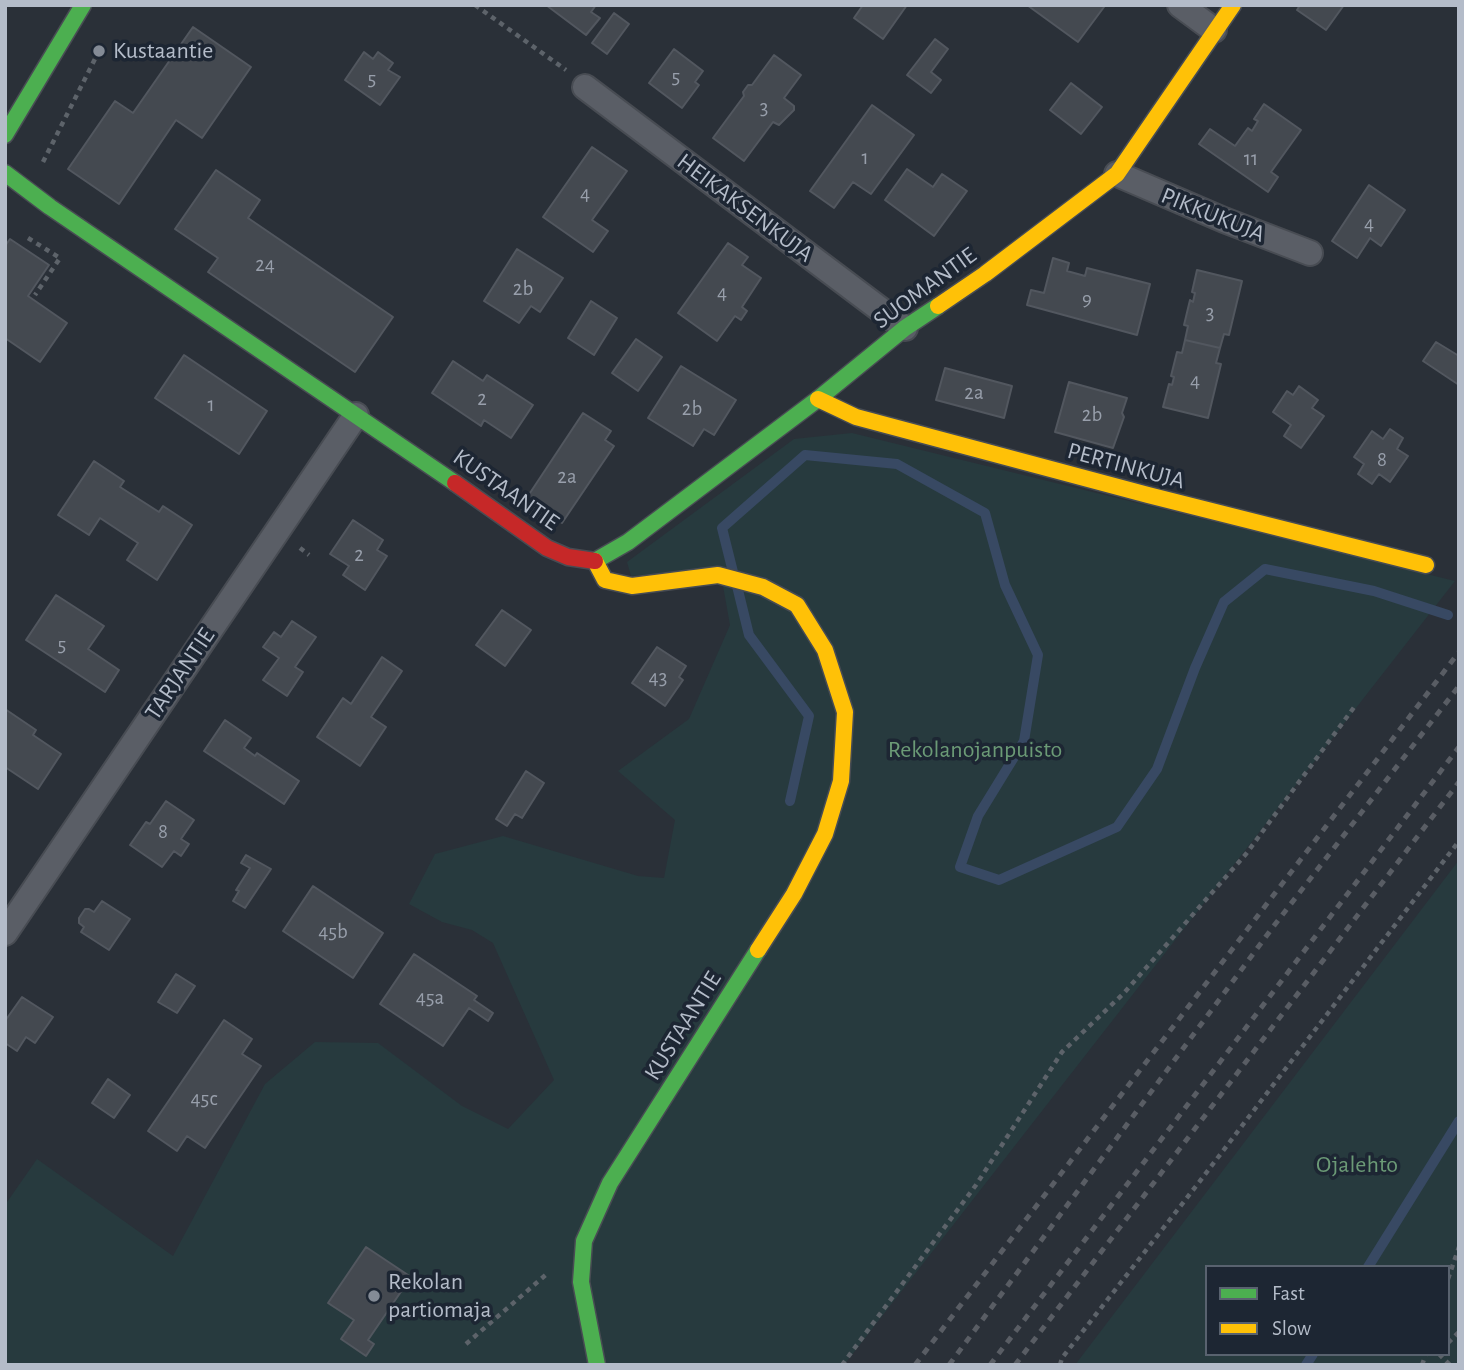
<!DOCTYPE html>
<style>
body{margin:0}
#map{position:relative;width:1464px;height:1370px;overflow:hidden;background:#2a3038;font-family:"Alegreya Sans",sans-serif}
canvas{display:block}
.frame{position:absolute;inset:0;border:7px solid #b4bcc9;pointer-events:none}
.legend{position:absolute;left:1205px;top:1265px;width:245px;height:91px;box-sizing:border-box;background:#1d2633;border:2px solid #59626f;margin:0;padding:9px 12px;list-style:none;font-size:21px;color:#b4bcc9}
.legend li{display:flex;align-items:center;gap:14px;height:35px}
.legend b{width:35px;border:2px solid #59626f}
</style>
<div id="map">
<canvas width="1464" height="1370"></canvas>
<div class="frame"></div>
<ul class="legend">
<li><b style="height:9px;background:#4caf50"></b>Fast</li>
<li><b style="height:9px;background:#ffc107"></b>Slow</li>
</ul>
</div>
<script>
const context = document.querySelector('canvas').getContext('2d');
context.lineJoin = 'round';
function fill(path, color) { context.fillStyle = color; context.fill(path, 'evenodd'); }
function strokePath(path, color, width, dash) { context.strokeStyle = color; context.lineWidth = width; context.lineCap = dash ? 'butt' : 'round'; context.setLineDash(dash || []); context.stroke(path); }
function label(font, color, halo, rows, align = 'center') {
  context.font = font + ' "Alegreya Sans",sans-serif'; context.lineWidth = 7; context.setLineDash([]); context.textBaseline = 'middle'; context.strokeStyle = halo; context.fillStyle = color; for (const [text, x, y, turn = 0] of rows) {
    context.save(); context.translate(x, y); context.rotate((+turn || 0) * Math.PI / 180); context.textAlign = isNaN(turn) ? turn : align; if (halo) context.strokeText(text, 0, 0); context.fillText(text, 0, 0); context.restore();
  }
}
fill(new Path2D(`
 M852 433 1455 581 844 1365H5V1205L37 1159 173 1256 265 1084 315 1042 378 1043 462 1106 508 1129 554 1080 493 943 472 930 442 922 409 904 435 854 503 836 638 876 664 878 675 820 618 771 689 719 730 625 720 569 631 576 627 562 794 439Z
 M1459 860V1365H1075ZM1207 1267H1448V1354H1207Z`), '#273a3e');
strokePath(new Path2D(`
 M733 572 722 528 805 455 897 464 985 513 1005 585 1038 655 1024 741 978 816 960 867 999 880 1117 827 1157 769 1195 668 1224 602 1265 569 1374 591 1448 615
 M737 586 749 635 809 716 790 801
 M1368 1267 1459 1121
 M1306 1365 1313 1354`), '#384963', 10);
const building = new Path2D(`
 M546 5H596L591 12 600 18 586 35Z
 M863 5H907L883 39 854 18Z
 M1027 5H1102L1104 7 1078 42Z
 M1300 5H1344L1326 30 1297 10Z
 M614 13 629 24 607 54 592 43Z
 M193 27 251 67 202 138 176 120 119 204 68 169 115 101 133 113Z
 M935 39 948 49 931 72 941 80 931 93 907 75Z
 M674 49 703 71 695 82 699 85 682 108 649 83Z
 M364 52 373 59 378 52 393 63 388 70 400 77 380 105 345 80Z
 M774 55 801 75 784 98 794 106V110L779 125 773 122 744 161 713 138 744 96 743 92 748 85H752Z
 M1071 83 1102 107 1081 134 1050 110Z
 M1264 104 1301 130 1271 172 1278 177 1268 192 1199 144 1210 129 1235 146 1248 128 1252 131 1258 121 1254 119Z
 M872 105 914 135 871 194 853 182 834 208 810 191Z
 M592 147 627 171 592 220 608 231 593 252 543 217Z
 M907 169 933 187 942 174 967 191 934 236 885 200Z
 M216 170 260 200 248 218 393 317 355 372 208 272 218 258 175 229Z
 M1369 185 1405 210 1381 246 1370 238 1357 258 1332 241Z
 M10 239 49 265 28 296 67 323 40 362 5 338V246Z
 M728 243 748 257 742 265 761 278 742 307 747 311 741 320 735 316 717 341 678 313Z
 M517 249 563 278 540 312 531 306 519 323 484 301Z
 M1053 258 1069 263 1067 271 1085 276 1087 268 1150 284 1137 335 1027 305 1031 290 1044 293Z
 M1197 270 1242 281 1229 335 1224 334 1220 348 1185 340 1188 326 1184 325 1190 300 1193 302 1195 293 1192 292Z
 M591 301 617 318 594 355 568 338Z
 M636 339 662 357 638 391 612 373Z
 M1185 340 1220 348 1216 363 1221 364 1208 418 1163 407 1169 384 1172 385 1174 377 1171 376 1177 352 1182 353Z
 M1436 342 1459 356V385L1423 361Z
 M184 355 267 411 239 454 155 398Z
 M453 361 483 381 487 375 533 405 511 438 484 420 481 426 432 393Z
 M681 366 736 400 714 435 704 429 693 446 648 418Z
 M945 368 1012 386 1004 418 936 400Z
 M1069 382 1127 398 1122 413 1124 417 1113 448 1055 432Z
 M1299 386 1318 400 1312 408 1324 416 1301 448 1284 436 1291 425 1273 412 1287 391 1293 395Z
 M583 413 611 431 605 440 614 446 562 523 551 516 545 524 520 508Z
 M1390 429 1403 438 1397 449 1408 456 1390 482 1379 474 1372 484 1358 474 1364 464 1354 457 1372 431 1383 439Z
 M94 461 124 481 120 487 159 512 163 506 192 525 157 580 127 560 138 543 100 518 89 535 58 515Z
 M353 520 383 540 377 550 387 556 365 590 343 575 349 566 330 554Z
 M56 595 104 626 88 649 119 670 105 692 26 640Z
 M502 610 531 630 505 666 476 645Z
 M292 621 316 637 295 667 303 672 287 696 263 680 279 658 263 647 274 632 281 637Z
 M657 647 686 666 679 677 683 680 665 706 632 683Z
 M382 657 402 671 371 717 386 727 360 766 317 737 343 698 351 704Z
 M5 709 36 730 33 735 61 754 38 789 5 767Z
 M225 720 251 738 244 748 255 756 257 753 299 781 284 804 204 751Z
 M526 771 544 783 522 818 515 814 507 826 496 819Z
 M166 801 194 820 181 839 189 844 181 856 174 851 162 867 130 845 146 822 150 824Z
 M246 855 271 869 245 908 233 901 239 891 236 890 250 868 241 863Z
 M313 886 383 933 353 978 283 931Z
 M102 901 130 919 109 950 81 932 84 927 79 923V918L85 909H89L94 912Z
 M414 954 477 996 474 1000 493 1013 488 1021 469 1008 443 1046 380 1004Z
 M176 974 195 986 177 1013 158 1002Z
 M22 997 53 1017 35 1043 26 1037 17 1051 5 1043V1021Z
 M224 1020 252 1039 242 1054 261 1066 205 1148 187 1136 177 1151 148 1131Z
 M108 1079 130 1095 114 1118 92 1103Z
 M366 1247 411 1277 368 1340 374 1344 366 1356 341 1339 354 1320 328 1303Z`);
fill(building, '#444950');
strokePath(building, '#52575f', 2);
const street = new Path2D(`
 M1180 5 1214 30
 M585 87 905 328
 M1117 174 1224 220 1310 253
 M5 933 356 415`);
const fast = new Path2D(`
 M5 135 83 5
 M5 173 50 207 455 483
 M595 561 628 542 818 399 905 328 938 306
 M597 1365 581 1282 584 1241 610 1183 758 950`);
const slow = new Path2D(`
 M938 306 985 274 1117 174 1233 5
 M818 399 856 417 1148 495 1426 565
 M595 561 605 580 632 586 718 575 763 587 797 605 825 650 845 712 841 781 825 834 794 894 758 950`);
const jam = new Path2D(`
 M455 483 547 548 568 557 595 561`);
strokePath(street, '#484c53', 28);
strokePath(fast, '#484c53', 19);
strokePath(slow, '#484c53', 19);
strokePath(jam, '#484c53', 19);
strokePath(new Path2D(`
 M475 5 566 70
 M43 162 99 51
 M28 238 60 258 35 295
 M300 548 309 555
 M1448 1279 1459 1247
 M1448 1343 1459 1332
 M466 1344 549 1272
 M1439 1354 1450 1365
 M842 1365 976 1185 1062 1052 1124 993 1246 854 1355 706
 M1060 1365 1062 1358 1200 1181 1459 841
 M1422 1365 1426 1354`), '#5d636a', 4.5, [5, 5]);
strokePath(street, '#5a5e66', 24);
strokePath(fast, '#4caf50', 16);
strokePath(slow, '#ffc107', 16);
strokePath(jam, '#c62828', 16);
strokePath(new Path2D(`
 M915 1365 1459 652
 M949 1365 1273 927 1459 686
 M990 1365 1459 747
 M1015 1365 1459 782`), '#595d64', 5, [7, 7]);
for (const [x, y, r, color] of [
 [99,51,7,"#848b96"],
 [374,1296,7,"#848b96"]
]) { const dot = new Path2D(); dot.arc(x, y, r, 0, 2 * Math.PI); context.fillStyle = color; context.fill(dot); strokePath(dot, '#1d2633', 2.5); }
label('21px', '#989fab', null, [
 ["5",676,77],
 ["5",372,79],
 ["3",764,108],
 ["1",865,158],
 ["11",1251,159],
 ["4",585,194],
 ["4",1369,224],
 ["24",265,265],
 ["2b",523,289],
 ["4",722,293],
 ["9",1087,299],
 ["3",1210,313],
 ["4",1195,381],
 ["2a",974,393],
 ["2",482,399],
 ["1",211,405],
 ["2b",692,409],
 ["2b",1092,415],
 ["8",1382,460],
 ["2a",567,477],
 ["2",359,555],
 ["5",62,645],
 ["43",658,678],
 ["8",163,832],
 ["45b",333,932],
 ["45a",430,998],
 ["45c",204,1099]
]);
label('24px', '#b4bcc9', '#1d2633', [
 ["Kustaantie",113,51],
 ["Rekolan",388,1282],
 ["partiomaja",388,1310]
], 'left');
label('24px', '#b4bcc9', '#1d2633', [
 ["HEIKAKSENKUJA",745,208,37],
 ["PIKKUKUJA",1213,215,22],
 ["SUOMANTIE",925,288,-36],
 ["PERTINKUJA",1126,466,15],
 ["KUSTAANTIE",506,490,35],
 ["TARJANTIE",180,674,-56],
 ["KUSTAANTIE",683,1026,-58]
]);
label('24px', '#6b9a76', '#1d2633', [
 ["Rekolanojanpuisto",975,750],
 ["Ojalehto",1357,1165]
]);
</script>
